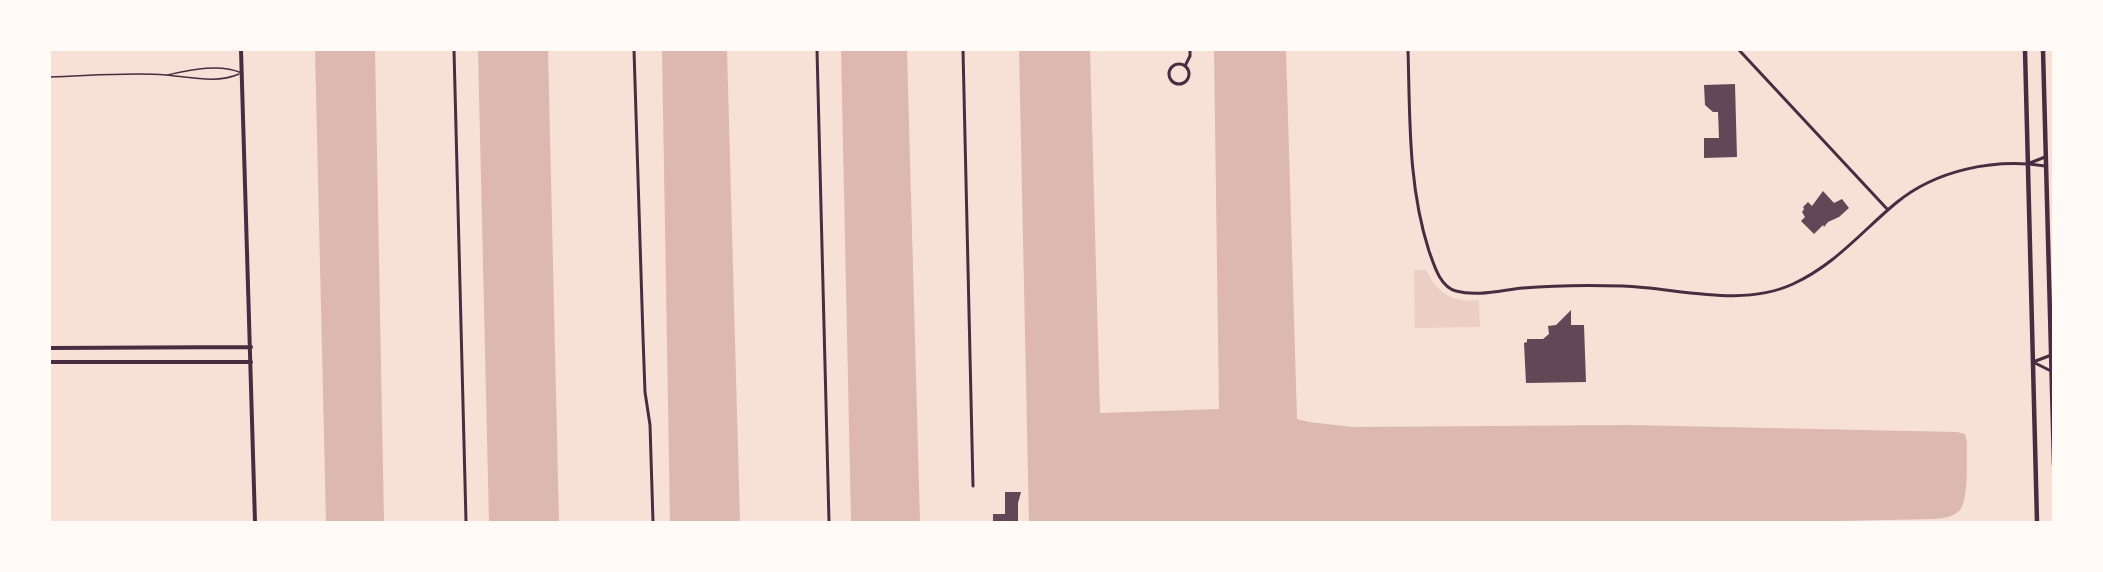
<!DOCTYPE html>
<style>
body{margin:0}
#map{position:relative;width:2103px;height:572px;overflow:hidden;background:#f7e1d7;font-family:Georgia,serif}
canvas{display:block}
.frame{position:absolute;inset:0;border:51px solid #fffaf5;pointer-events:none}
</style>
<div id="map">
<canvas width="2103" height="572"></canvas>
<div class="frame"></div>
</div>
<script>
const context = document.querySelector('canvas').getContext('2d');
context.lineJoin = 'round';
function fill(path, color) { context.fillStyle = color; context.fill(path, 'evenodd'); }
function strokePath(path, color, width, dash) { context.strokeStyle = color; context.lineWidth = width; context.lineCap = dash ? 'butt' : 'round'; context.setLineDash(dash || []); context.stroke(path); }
fill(new Path2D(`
 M1414 270H1426C1438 294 1453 303 1479 300L1480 327 1415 328Z`), '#ebcfc5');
fill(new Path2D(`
 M315 50H375L384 522H326Z
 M478 50H548L559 522H489Z
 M662 50H727L740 522H670Z
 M841 50H907L920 522H851Z
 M1019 50H1090L1100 413 1219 409 1214 50H1286L1297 419 1309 422 1353 427 1630 425 1957 432 1965 434 1967 443C1966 458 1970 503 1958 512 1952 517 1943 518 1935 519L1787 522H1029Z`), '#dcb8b0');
fill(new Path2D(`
 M1735 84 1737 157 1704 158V138H1719L1718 112H1713L1705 105 1704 85Z
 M1823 191 1834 203 1842 199 1849 208 1839 217 1828 222 1824 227 1823 225 1814 234 1801 221 1805 217 1802 212 1804 209 1803 207 1808 202 1812 206Z
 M1571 310V325H1584L1586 382 1526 383 1524 343 1527 342V339H1543L1549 334 1548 326 1556 325Z
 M1005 492H1021L1018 503V522H993V514H1005Z`), '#644757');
strokePath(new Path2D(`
 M167 75C190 70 219 63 242 73
 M50 77C88 76 128 72 166 75 190 77 217 84 239 74`), '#4a2c40', 1.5);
strokePath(new Path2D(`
 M454 50 466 522
 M634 50 643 337 645 392 650 425 653 522
 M817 50 829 522
 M963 50 973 486
 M1408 50C1410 118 1408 186 1429 251 1434 265 1440 287 1456 291 1477 297 1502 290 1523 288 1557 285 1590 285 1623 286 1678 288 1741 308 1793 284 1836 264 1861 232 1896 203 1936 170 1994 158 2045 166
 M1739 50 1888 210
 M1169 74a10 10 0 1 1 20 0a10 10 0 1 1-20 0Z
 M1185 66 1190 56V50
 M2030 163 2045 157
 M2033 362 2053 372
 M2033 362 2054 354`), '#4a2c40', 3);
strokePath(new Path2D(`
 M241 50 255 522
 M50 348 251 347
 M50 362H251`), '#4a2c40', 4);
strokePath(new Path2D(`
 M2025 50 2037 522
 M2043 50 2054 465`), '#4a2c40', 4.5);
</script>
